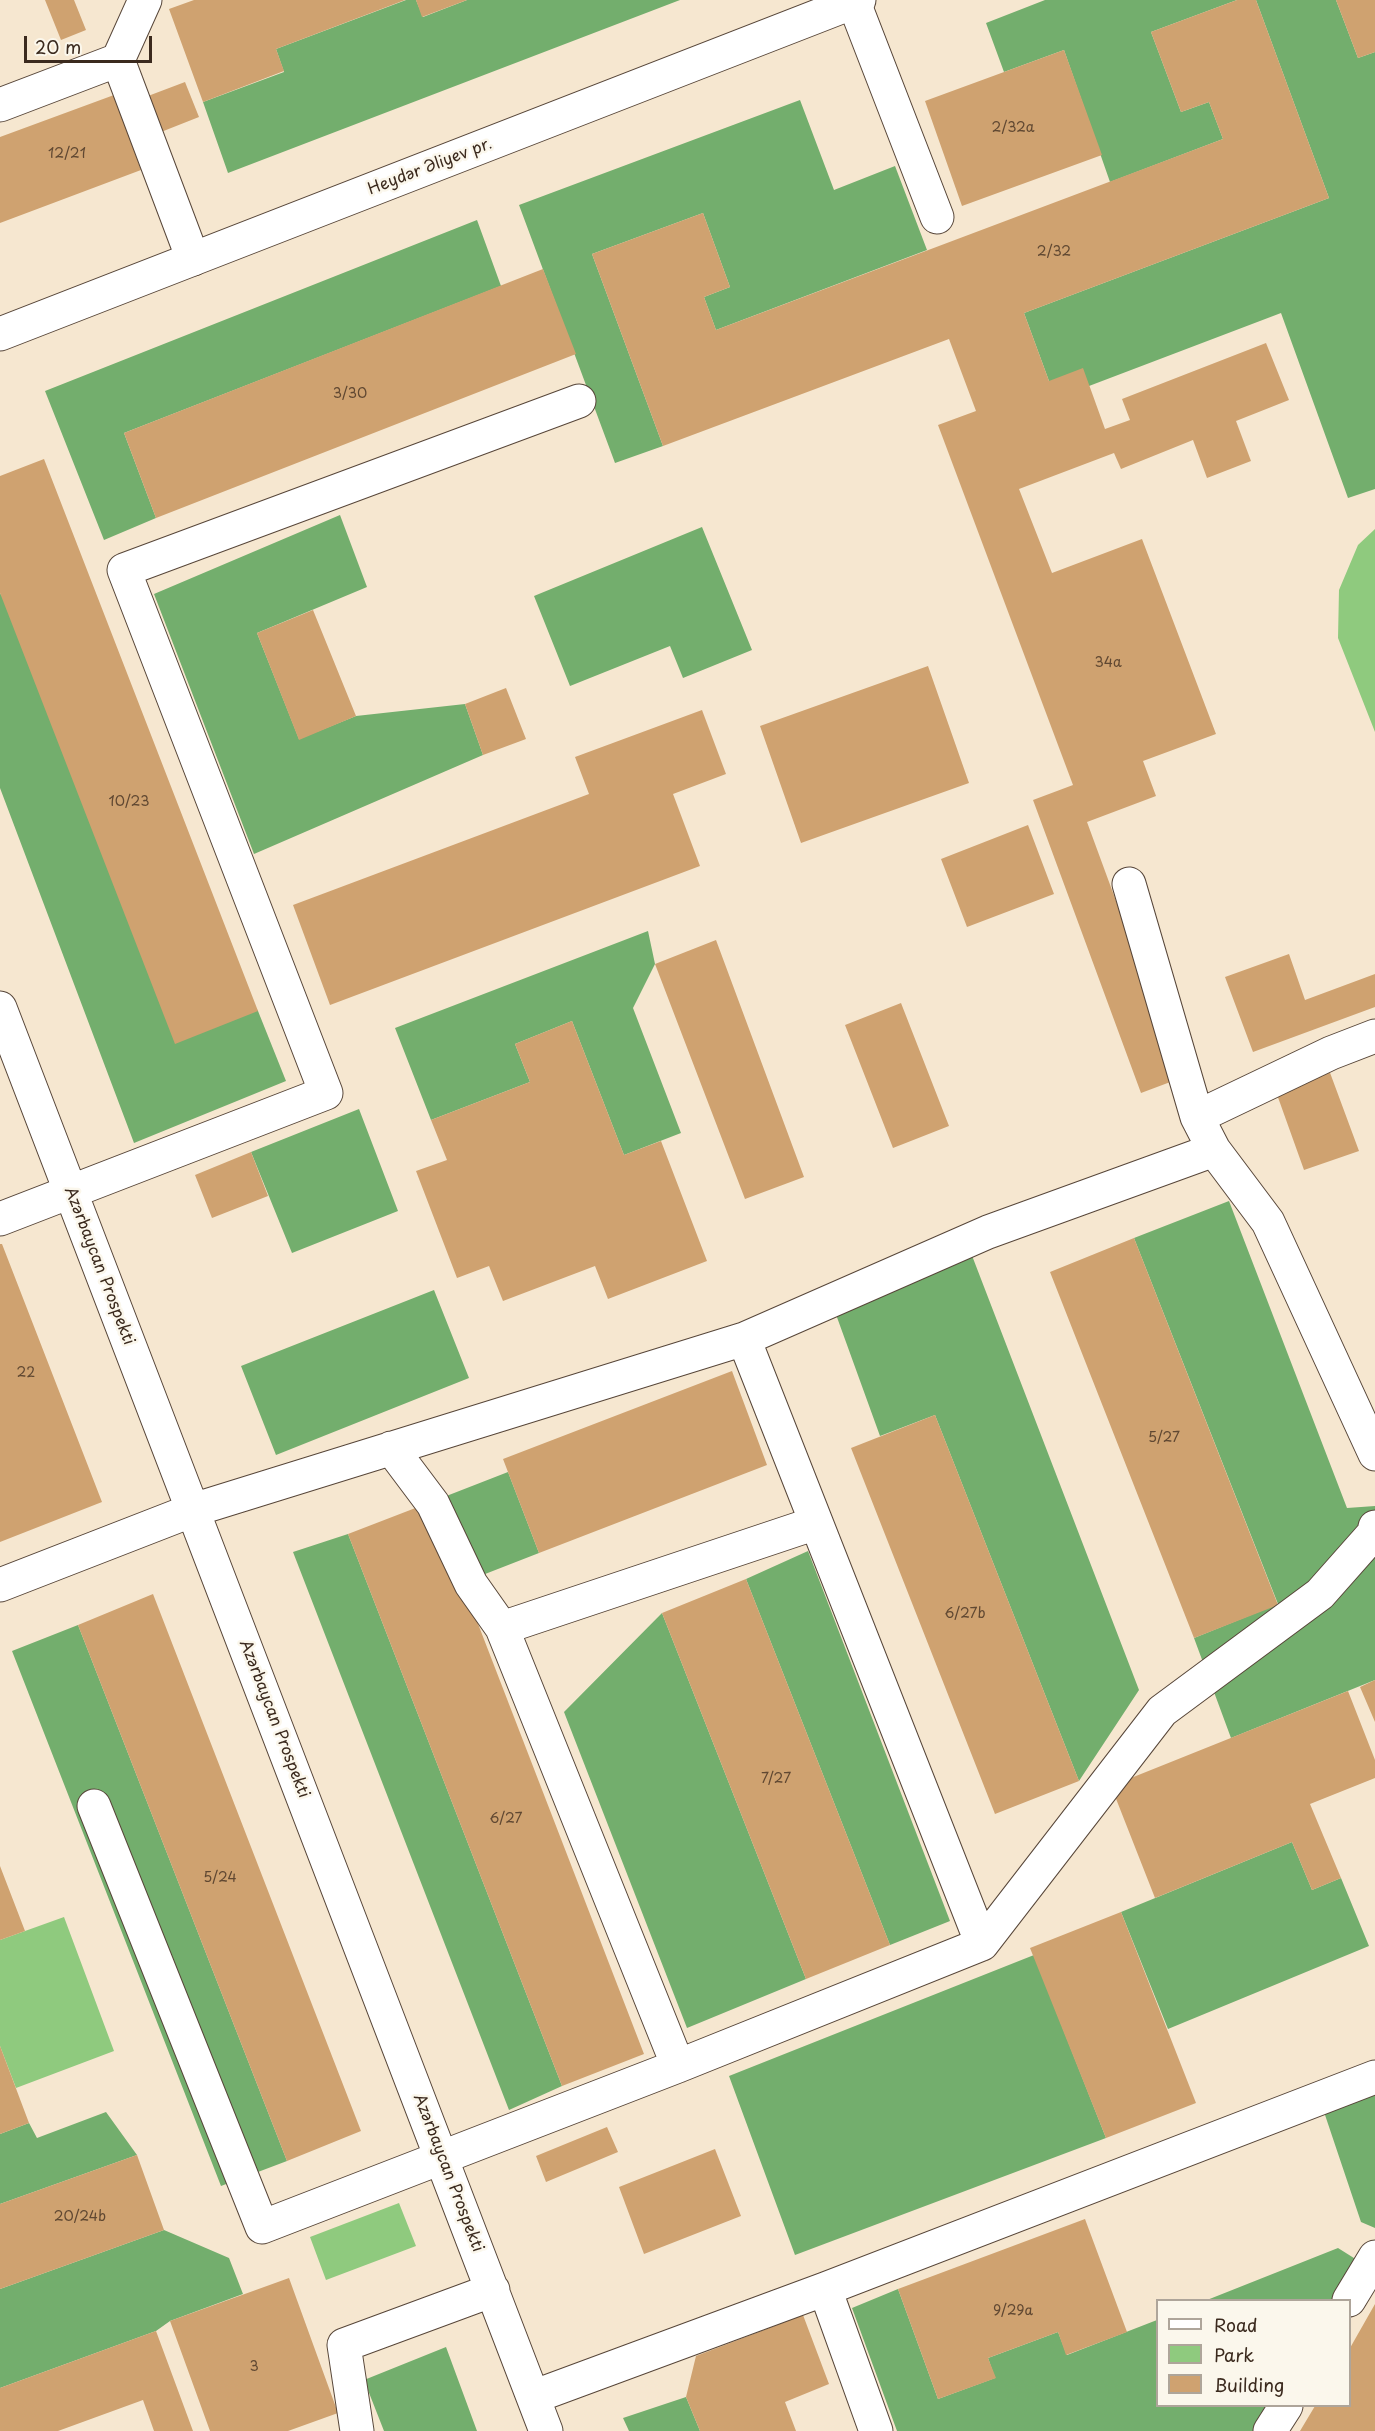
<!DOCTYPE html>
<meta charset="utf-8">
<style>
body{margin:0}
#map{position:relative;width:1375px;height:2431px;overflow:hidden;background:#f6e7d0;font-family:"Playpen Sans",sans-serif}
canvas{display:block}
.legend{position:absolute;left:1156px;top:2299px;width:195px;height:108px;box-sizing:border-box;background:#fbf7ec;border:2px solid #aea59a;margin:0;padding:8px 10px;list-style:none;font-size:18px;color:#3b2a1e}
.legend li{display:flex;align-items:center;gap:12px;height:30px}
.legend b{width:30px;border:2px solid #aea59a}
.scale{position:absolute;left:24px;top:36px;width:128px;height:27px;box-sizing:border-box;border:3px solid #3b2a1e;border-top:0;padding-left:8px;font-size:18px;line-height:21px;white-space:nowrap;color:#3b2a1e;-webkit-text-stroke:4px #fbf7ec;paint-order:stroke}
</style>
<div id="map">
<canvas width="1375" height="2431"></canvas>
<ul class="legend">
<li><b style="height:8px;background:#fff"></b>Road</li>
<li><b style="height:16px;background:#8fca7e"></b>Park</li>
<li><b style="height:16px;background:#cfa270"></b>Building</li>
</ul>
<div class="scale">20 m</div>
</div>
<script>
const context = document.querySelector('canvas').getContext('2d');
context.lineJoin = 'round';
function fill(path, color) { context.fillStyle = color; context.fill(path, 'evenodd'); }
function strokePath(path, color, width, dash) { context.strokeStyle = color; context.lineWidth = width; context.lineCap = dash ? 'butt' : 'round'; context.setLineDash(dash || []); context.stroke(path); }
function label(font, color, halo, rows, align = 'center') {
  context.font = font + ' "Playpen Sans",sans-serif'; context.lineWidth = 5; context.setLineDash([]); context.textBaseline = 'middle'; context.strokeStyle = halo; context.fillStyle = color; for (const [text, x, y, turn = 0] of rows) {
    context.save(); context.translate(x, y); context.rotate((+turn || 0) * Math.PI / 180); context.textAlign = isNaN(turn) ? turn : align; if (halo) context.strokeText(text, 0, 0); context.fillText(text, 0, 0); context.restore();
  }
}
fill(new Path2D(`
 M1375 529V732L1338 638 1339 590 1358 545Z
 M64 1917 114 2051 16 2088 0 2046V1940Z
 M399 2203 416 2246 326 2280 310 2237Z`), '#8fca7e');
fill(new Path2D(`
 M406 0H416L423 17 467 0H680L228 173 203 102 284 72 276 49Z
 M1045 0H1237L1151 32 1181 112 1209 102 1223 139 1110 182 1064 50 1004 72 986 23Z
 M1256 0H1336L1358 58 1375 52V489L1348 498 1281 313 1089 386 1049 381 1024 313 1329 198Z
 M800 100 834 190 895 166 927 250 716 330 704 297 730 287 703 213 592 254 663 446 615 463 519 205Z
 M477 220 501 286 124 433 156 518 104 540 45 391Z
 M340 515 367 587 257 633 299 739 356 716 465 704 483 755 254 854 154 594Z
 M702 527 752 650 683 678 670 646 570 686 534 596Z
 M0 593 258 1011 286 1081 134 1143 0 788Z
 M648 931 655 964 633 1008 681 1133 624 1155 572 1021 515 1044 530 1082 431 1120 395 1028Z
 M359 1109 398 1211 292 1253 251 1152Z
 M1229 1201 1347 1508 1375 1506V1680L1231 1738 1194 1638 1278 1604 1134 1238Z
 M971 1253 1139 1690 1079 1781 935 1415 880 1436 834 1309Z
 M434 1290 469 1378 276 1455 241 1366Z
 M508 1472 539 1553 462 1583 431 1502Z
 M348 1534 562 2086 509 2110 293 1552Z
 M808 1551 950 1921 890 1945 746 1579Z
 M662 1613 806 1979 687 2028 564 1712Z
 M78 1625 287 2161 221 2186 12 1651Z
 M1292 1842 1312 1890 1341 1878 1369 1946 1168 2029 1121 1912Z
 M1034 1955 1106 2138 795 2255 729 2076Z
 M1375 2086V2228L1361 2222 1322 2106Z
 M106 2112 137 2155 0 2204V2134L29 2123 37 2138Z
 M164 2230 229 2258 243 2294 170 2321 156 2331 0 2388V2289Z
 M1338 2248 1365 2265 1344 2300H1207Z
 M898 2289 938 2399 995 2378 988 2358 1058 2332 1067 2355 1157 2320 1158 2406H1280L1264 2431H897L852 2308Z
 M446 2347 477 2431H384L364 2380Z
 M686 2397 700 2431H629L623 2418Z`), '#73ae6d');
fill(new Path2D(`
 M45 0H74L86 30 61 40Z
 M194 0H405L276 49 284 71 203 102 169 9Z
 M416 0H467L422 17Z
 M1237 0H1256L1329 198 1024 313 1049 381 1083 368 1105 429 1130 420 1122 399 1266 343 1289 400 1236 421 1251 461 1207 478 1193 440 1121 469 1114 453 1019 489 1052 573 1142 539 1216 734 1143 761 1156 796 1087 822 1181 1078 1141 1093 1033 800 1073 785 938 425 976 411 949 339 663 446 592 254 703 213 730 287 704 297 716 330 1223 139 1209 102 1181 112 1151 32Z
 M1336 0H1375V52L1358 58Z
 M1064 50 1102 155 962 206 925 101Z
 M185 82 199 117 161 132 148 96Z
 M114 95 141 170 0 223V137Z
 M543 269 576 354 156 518 124 433Z
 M44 459 258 1011 175 1044 0 593V476Z
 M313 610 356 716 299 740 257 633Z
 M928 666 969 783 801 843 760 726Z
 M506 688 526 739 483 755 465 704Z
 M702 710 726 774 673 794 700 866 330 1005 293 905 589 794 575 757Z
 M1028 825 1054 894 967 927 941 859Z
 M716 940 804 1177 745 1199 655 964Z
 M1289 954 1305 1000 1375 974V1007L1253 1052 1225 977Z
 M901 1003 949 1126 893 1148 845 1025Z
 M572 1021 624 1155 661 1141 707 1261 608 1299 595 1266 503 1301 489 1266 457 1278 416 1171 447 1160 431 1120 530 1082 515 1044Z
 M1329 1070 1359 1151 1304 1170 1275 1089Z
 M251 1152 268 1196 212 1218 195 1175Z
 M1134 1238 1278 1605 1194 1638 1050 1272Z
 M0 1244H2L102 1502 0 1542Z
 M732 1371 767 1465 539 1553 503 1459Z
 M935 1415 1079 1781 995 1814 851 1448Z
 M431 1502 644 2054 562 2086 348 1534Z
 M746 1579 890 1945 806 1979 662 1613Z
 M153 1594 361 2131 287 2161 78 1625Z
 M1375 1680V1722L1360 1687Z
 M1348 1691 1375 1760V1778L1310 1804 1341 1878 1312 1890 1292 1842 1155 1898 1111 1786Z
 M0 1866 25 1931 0 1940Z
 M1121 1912 1196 2103 1106 2138 1030 1948Z
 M0 2046 29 2123 0 2134Z
 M607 2127 618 2152 546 2182 536 2156Z
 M715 2149 741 2216 644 2254 619 2187Z
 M137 2155 164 2230 0 2289V2204Z
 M1085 2219 1127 2332 1066 2355 1058 2332 988 2358 996 2378 938 2399 898 2289Z
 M289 2278 338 2413 288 2431H210L170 2321Z
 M1375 2304V2431H1300L1315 2406H1350V2348Z
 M803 2315 829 2384 785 2402 796 2431H700L686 2397 696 2356Z
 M156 2331 193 2431H154L143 2400 58 2431H0V2388Z`), '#cfa270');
const minor = new Path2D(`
 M145 0 118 60 193 259
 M853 0 937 217
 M0 105 118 60
 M1129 884 1197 1117 1214 1150
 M0 1008 546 2431
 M1197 1117 1331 1053 1375 1036
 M0 1219 326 1093 124 570 579 401
 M391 1448 433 1504 471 1584 502 1628
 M0 1585 193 1510 744 1339 988 1232 1214 1150 1268 1222 1375 1454
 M94 1806 262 2227 678 2066 982 1944 744 1339
 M982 1944 1162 1711 1320 1594 1374 1533 1375 1527
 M678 2066 502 1628 816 1523
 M825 2289 876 2431
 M1349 2300 1375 2257
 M533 2397 825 2289 1375 2077
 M357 2431 344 2345 493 2290
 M1270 2431 1286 2406`);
const major = new Path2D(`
 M0 334 859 0`);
strokePath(minor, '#574639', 35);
strokePath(major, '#574639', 35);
strokePath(minor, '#fff', 33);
strokePath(major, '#fff', 33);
label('14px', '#604832', null, [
 ["2/32a",1013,128],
 ["12/21",67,154],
 ["2/32",1054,252],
 ["3/30",350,394],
 ["34a",1108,663],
 ["10/23",129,802],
 ["22",26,1373],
 ["5/27",1164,1438],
 ["6/27b",965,1614],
 ["7/27",776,1779],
 ["6/27",506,1819],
 ["5/24",220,1878],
 ["20/24b",80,2217],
 ["9/29a",1013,2311],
 ["3",254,2367]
]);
label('16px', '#3b2a1e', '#fbf7ec', [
 ["Heydər Əliyev pr.",430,167,-21],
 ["Azərbaycan Prospekti",99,1266,69],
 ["Azərbaycan Prospekti",274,1719,69],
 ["Azərbaycan Prospekti",448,2173,69]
]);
</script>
